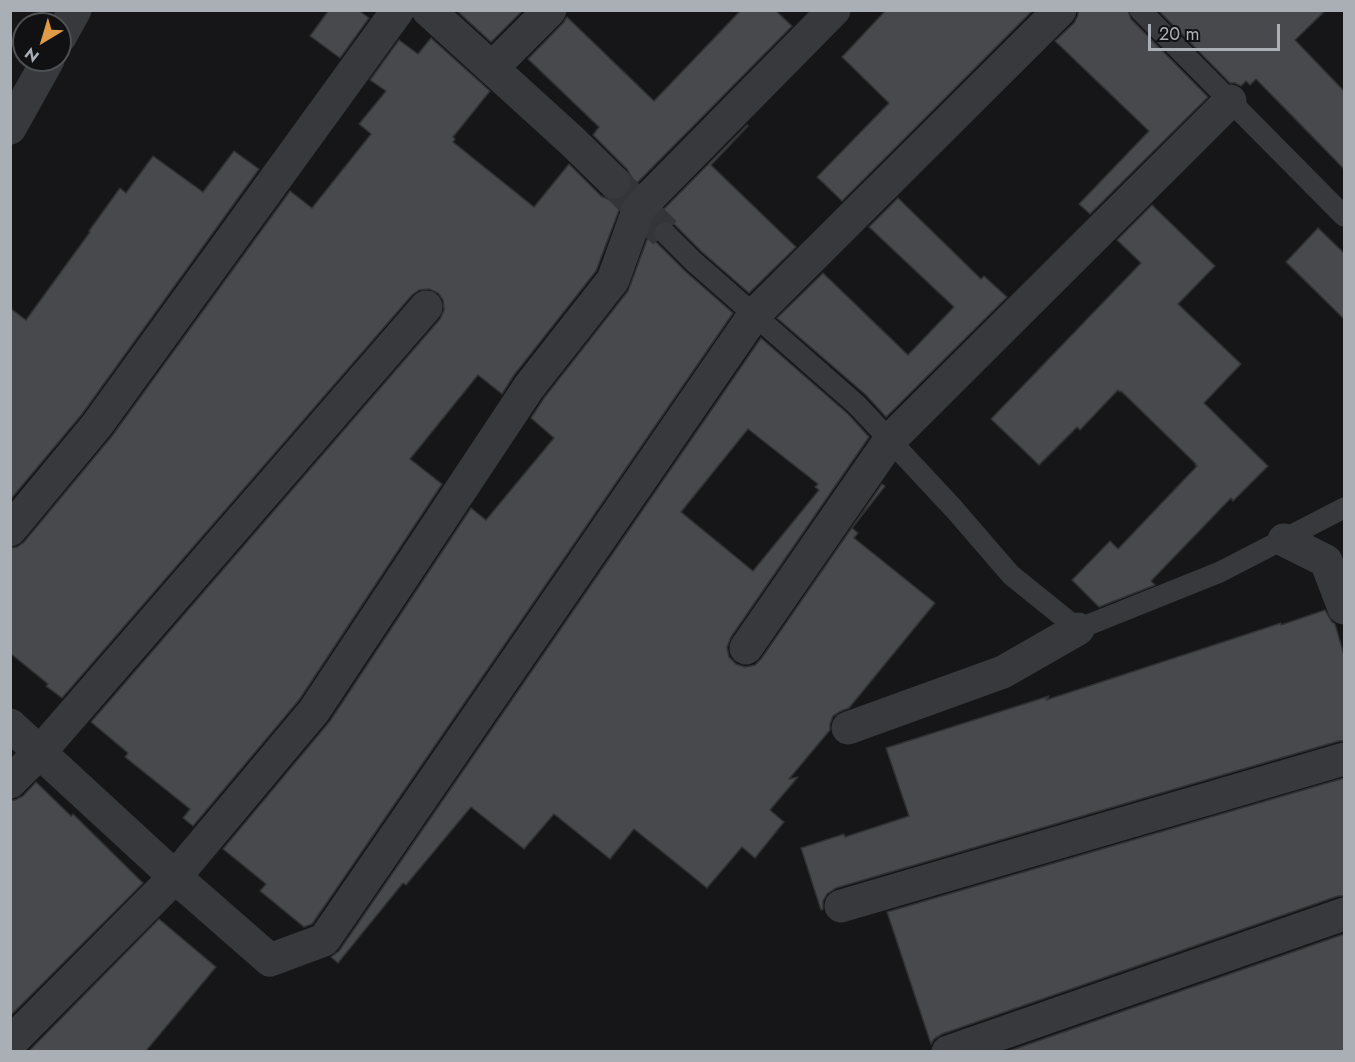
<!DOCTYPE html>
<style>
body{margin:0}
#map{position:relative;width:1355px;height:1062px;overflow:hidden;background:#161618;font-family:Jost,sans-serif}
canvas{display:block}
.frame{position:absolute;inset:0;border:12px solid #aaafb6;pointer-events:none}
.north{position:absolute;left:12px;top:12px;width:60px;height:60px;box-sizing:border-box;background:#111113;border:2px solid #4e5054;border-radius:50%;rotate:218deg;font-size:16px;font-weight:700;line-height:24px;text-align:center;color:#aaafb6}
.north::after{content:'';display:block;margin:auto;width:21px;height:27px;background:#de9c48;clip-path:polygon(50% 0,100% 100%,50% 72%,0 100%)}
.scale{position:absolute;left:1148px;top:24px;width:132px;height:27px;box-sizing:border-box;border:3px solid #aaafb6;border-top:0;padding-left:8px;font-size:18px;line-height:21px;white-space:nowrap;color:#aaafb6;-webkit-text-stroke:4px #111113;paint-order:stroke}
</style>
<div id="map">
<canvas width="1355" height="1062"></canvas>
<div class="frame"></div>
<div class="north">N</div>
<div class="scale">20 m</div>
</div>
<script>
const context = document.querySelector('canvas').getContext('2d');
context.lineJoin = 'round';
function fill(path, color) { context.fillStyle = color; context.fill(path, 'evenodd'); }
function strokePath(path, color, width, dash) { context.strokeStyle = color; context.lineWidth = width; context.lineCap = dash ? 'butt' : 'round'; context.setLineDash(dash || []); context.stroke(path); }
const building = new Path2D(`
 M329 10H358L369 18 340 58 310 36Z
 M456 10H523L491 42Z
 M741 10H775L792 26 630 190 632 186V178L627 169 593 135 599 127 528 59 563 23 567 17 654 101Z
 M886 10H1033L842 201 817 177 889 103 842 57Z
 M1078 10H1128L1131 19 1208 97 1090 214 1079 204 1149 131 1055 41 1074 23 1078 15Z
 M1158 10H1326L1295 40 1344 91V169L1256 79 1250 85 1246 81 1241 86 1235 83H1230Z
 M431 38 490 91 453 137 455 139 453 142 534 207 569 164 601 196 610 200H618L624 197 596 271 514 375 502 394 478 375 410 459 442 484 299 700 193 826 183 818 190 809 125 757 128 753 91 722 440 319 444 310 443 300 438 293 429 289 419 290 412 295 62 698 46 686 48 684 10 653V548L17 547 24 542 112 436 290 191 312 208 371 134 359 124 386 91 370 80 399 40 418 54Z
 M747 125 748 126 711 165 796 247 749 293 702 252 674 224 669 221H662L656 224 653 229V236L656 242 685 271 733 313 312 924 304 927 260 891 266 884 223 849 330 721 471 508 486 520 554 438 531 418 544 398 628 291 655 218Z
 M234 151 259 169 82 414 10 500V308L26 320 90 232 89 231 120 188 126 193 153 156 203 192Z
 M898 198 981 279 984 276 1007 297 886 417 866 395 777 318 823 273 908 355 954 307 869 227Z
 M1152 205 1215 266 1178 304 1241 364 1204 403 1268 466 1233 501 1231 498 1151 581 1155 585 1099 607 1072 580 1110 541 1118 549 1197 466 1195 465 1196 464 1121 391 1120 392 1118 390 1080 430 1077 427 1039 465 991 419 1141 263 1117 240Z
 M1318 228 1344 253V319L1286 262Z
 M761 338 848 414 869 437 731 637 727 647 729 657 736 664 745 667 755 665 761 659 882 484 885 486 852 528 858 533 854 538 935 603 849 708 841 711 833 716 830 724V730L789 779 798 777 770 810 784 822 755 858 742 847 707 888 634 829 610 859 554 814 524 849 471 807 406 885 403 883 338 963 331 957 339 951ZM748 429 818 484 815 487 819 490 753 571 681 512Z
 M1325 610 1332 622 1335 624 1344 655V741H1339L836 888 827 894 823 901V909L821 910 801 848 844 834 845 837 909 816 886 748 1049 696 1046 700 1281 623V625Z
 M1344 778V896H1338L942 1034 934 1039 931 1044 887 912Z
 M36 782 71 816 73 814 143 883 10 1016V800H15L23 796Z
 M159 919 216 967 145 1052H28Z
 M1344 934V1052H1006Z`);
fill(building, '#48494c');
strokePath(building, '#303133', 1.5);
strokePath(new Path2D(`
 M614 182 665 233`), '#343538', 33, [33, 16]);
strokePath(new Path2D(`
 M1140 10 1344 216
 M665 233 693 261 857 405 954 509 1011 575 1078 629 1220 572 1344 508`), '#37393c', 21);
strokePath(new Path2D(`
 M60 37 75 10
 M492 68 550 10
 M10 128 48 60
 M10 530 97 425 398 10
 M1284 540 1326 561 1344 608
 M746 648 890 440 1230 101
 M10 725 175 877 270 960 324 940 754 315 1060 10
 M848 728 1003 672 1078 629
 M10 782 40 752 426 307
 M841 906 1344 759
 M10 1043 175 877 314 711 529 387 613 280 639 208 834 10
 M948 1052 1344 914`), '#37393c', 33);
strokePath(new Path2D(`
 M428 10 572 141 614 182`), '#37393c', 33);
</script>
